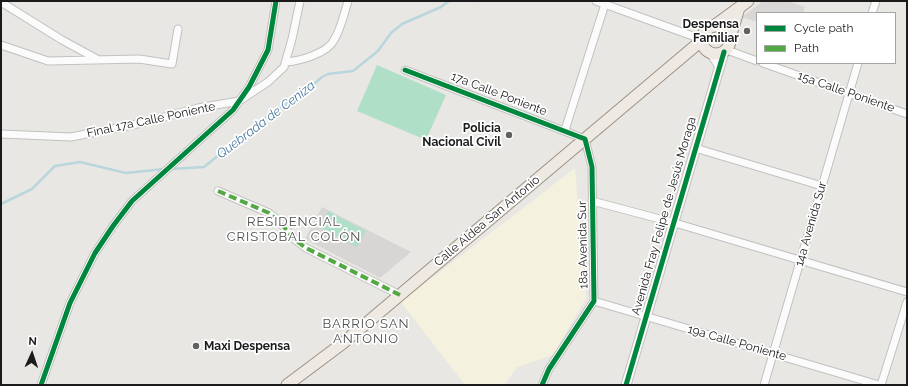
<!DOCTYPE html>
<meta charset="utf-8">
<style>
body{margin:0}
#map{position:relative;width:908px;height:386px;overflow:hidden;background:#e9e7e4;font-family:Raleway,sans-serif}
canvas{display:block}
.frame{position:absolute;inset:0;border:2px solid #1b1b1b;pointer-events:none}
.legend{position:absolute;left:756px;top:12px;width:140px;height:52px;box-sizing:border-box;background:#fff;border:1px solid #a4a4a4;margin:0;padding:5px 7px;list-style:none;font-size:12px;color:#1b1b1b}
.legend li{display:flex;align-items:center;gap:8px;height:20px}
.legend b{width:20px;border:1px solid #a4a4a4}
.north{position:absolute;left:12px;top:334px;width:40px;height:40px;-webkit-text-stroke:3px #fff;paint-order:stroke;rotate:3deg;font-size:11px;font-weight:700;line-height:16px;text-align:center;color:#1b1b1b}
.north::after{content:'';display:block;margin:auto;width:14px;height:18px;background:#1b1b1b;clip-path:polygon(50% 0,100% 100%,50% 72%,0 100%)}
</style>
<div id="map">
<canvas width="908" height="386"></canvas>
<div class="frame"></div>
<ul class="legend">
<li><b style="height:5px;background:#00873e"></b>Cycle path</li>
<li><b style="height:5px;background:#52a943"></b>Path</li>
</ul>
<div class="north">N</div>
</div>
<script>
const context = document.querySelector('canvas').getContext('2d');
context.lineJoin = 'round';
function fill(path, color) { context.fillStyle = color; context.fill(path, 'evenodd'); }
function strokePath(path, color, width, dash) { context.strokeStyle = color; context.lineWidth = width; context.lineCap = dash ? 'butt' : 'round'; context.setLineDash(dash || []); context.stroke(path); }
function label(font, color, halo, rows, align = 'center') {
  context.font = font + ' Raleway,sans-serif'; context.lineWidth = 3.5; context.setLineDash([]); context.textBaseline = 'middle'; context.strokeStyle = halo; context.fillStyle = color; for (const [text, x, y, turn = 0] of rows) {
    context.save(); context.translate(x, y); context.rotate((+turn || 0) * Math.PI / 180); context.textAlign = isNaN(turn) ? turn : align; if (halo) context.strokeText(text, 0, 0); context.fillText(text, 0, 0); context.restore();
  }
}
fill(new Path2D(`
 M763 1H787L805 7 803 13H757V22L742 17Z`), '#d8d7d5');
fill(new Path2D(`
 M575 168 586 298 553 355 517 367 504 385H465L401 302Z`), '#f4f2de');
fill(new Path2D(`
 M322 207 411 252 380 278 305 239Z`), '#d7d6d5');
fill(new Path2D(`
 M377 65 446 95 426 140 357 111Z
 M328 211 366 231 357 247 320 227Z`), '#b0dfc8');
strokePath(new Path2D(`
 M477 1H481
 M171 169 204 167 262 120 303 93 322 77 328 74 353 71 378 51 391 33 402 24 441 7 449 1
 M1 204 32 189 55 166 80 162 126 173 164 169`), '#b8d6dc', 2.5);
const minor = new Path2D(`
 M596 1 701 39
 M1 2 62 40 97 59
 M872 13 876 1
 M1 45 48 61 139 59 172 64 178 29
 M727 50 757 61
 M286 62C300 61 328 53 334 40 341 29 344 14 348 1
 M763 63 907 114
 M405 70 585 139 592 167 594 301 549 369 542 385
 M565 130 606 1
 M1 134 71 137 142 123 198 108 239 101 268 82 284 67 292 39 300 1
 M695 148 822 186
 M218 191 269 213 278 220 294 239 306 248 400 295
 M592 201 675 223 907 292
 M594 301 879 385
 M41 385 70 303 95 253 113 226 132 201 233 110 249 87 268 50 276 1
 M764 385 858 63
 M881 385 907 302`);
const tertiary = new Path2D(`
 M712 54 719 65
 M626 385 724 52`);
const primary = new Path2D(`
 M702 40a14 14 0 1 1 28 0a14 14 0 1 1-28 0Z
 M714 26 748 1
 M730 38 739 8
 M287 385 343 343 701 41`);
strokePath(minor, '#c2c1c0', 9);
strokePath(tertiary, '#c2c1c0', 11);
strokePath(primary, '#9e9382', 13);
strokePath(minor, '#fcfbfb', 7);
strokePath(tertiary, '#fcfbfb', 9);
strokePath(primary, '#eee9e3', 11);
strokePath(new Path2D(`
 M218 191 269 213 278 220 294 239 306 248 400 295`), '#52a943', 4, [8, 4]);
strokePath(new Path2D(`
 M405 70 585 139 592 167 594 301 549 369 542 385
 M41 385 70 303 95 253 113 226 132 201 233 110 249 87 268 50 276 1
 M626 385 724 52`), '#00873e', 5);
for (const [x, y, r, color] of [
 [747,31,4,"#636261"],
 [509,135,4,"#636261"],
 [196,346,4,"#636261"]
]) { const dot = new Path2D(); dot.arc(x, y, r, 0, 2 * Math.PI); context.fillStyle = color; context.fill(dot); strokePath(dot, '#fff', 1.5); }
label('bold 12px', '#1b1b1b', '#fff', [
 ["Despensa",739,24],
 ["Familiar",739,38],
 ["Policia",501,128],
 ["Nacional Civil",501,142],
 ["Maxi Despensa",204,346,"left"]
], 'right');
label('12px', '#1b1b1b', '#fff', [
 ["15a Calle Poniente",846,92,19],
 ["17a Calle Poniente",499,94,21],
 ["Final 17a Calle Poniente",151,120,-12],
 ["Avenida Fray Felipe de Jesús Moraga",664,216,-74],
 ["Calle Aldea San Antonio",487,221,-40],
 ["14a Avenida Sur",811,224,-74],
 ["18a Avenida Sur",583,245,-91],
 ["19a Calle Poniente",737,343,16]
]);
label('italic 13px', '#4a799e', '#fff', [
 ["Quebrada de Ceniza",266,120,-37]
]);
context.letterSpacing = '1px';
label('13px', '#4e4e4e', '#fff', [
 ["RESIDENCIAL",294,222],
 ["CRISTOBAL COLÓN",294,237],
 ["BARRIO SAN",366,324],
 ["ANTONIO",366,339]
]);
context.letterSpacing = '0px';
</script>
